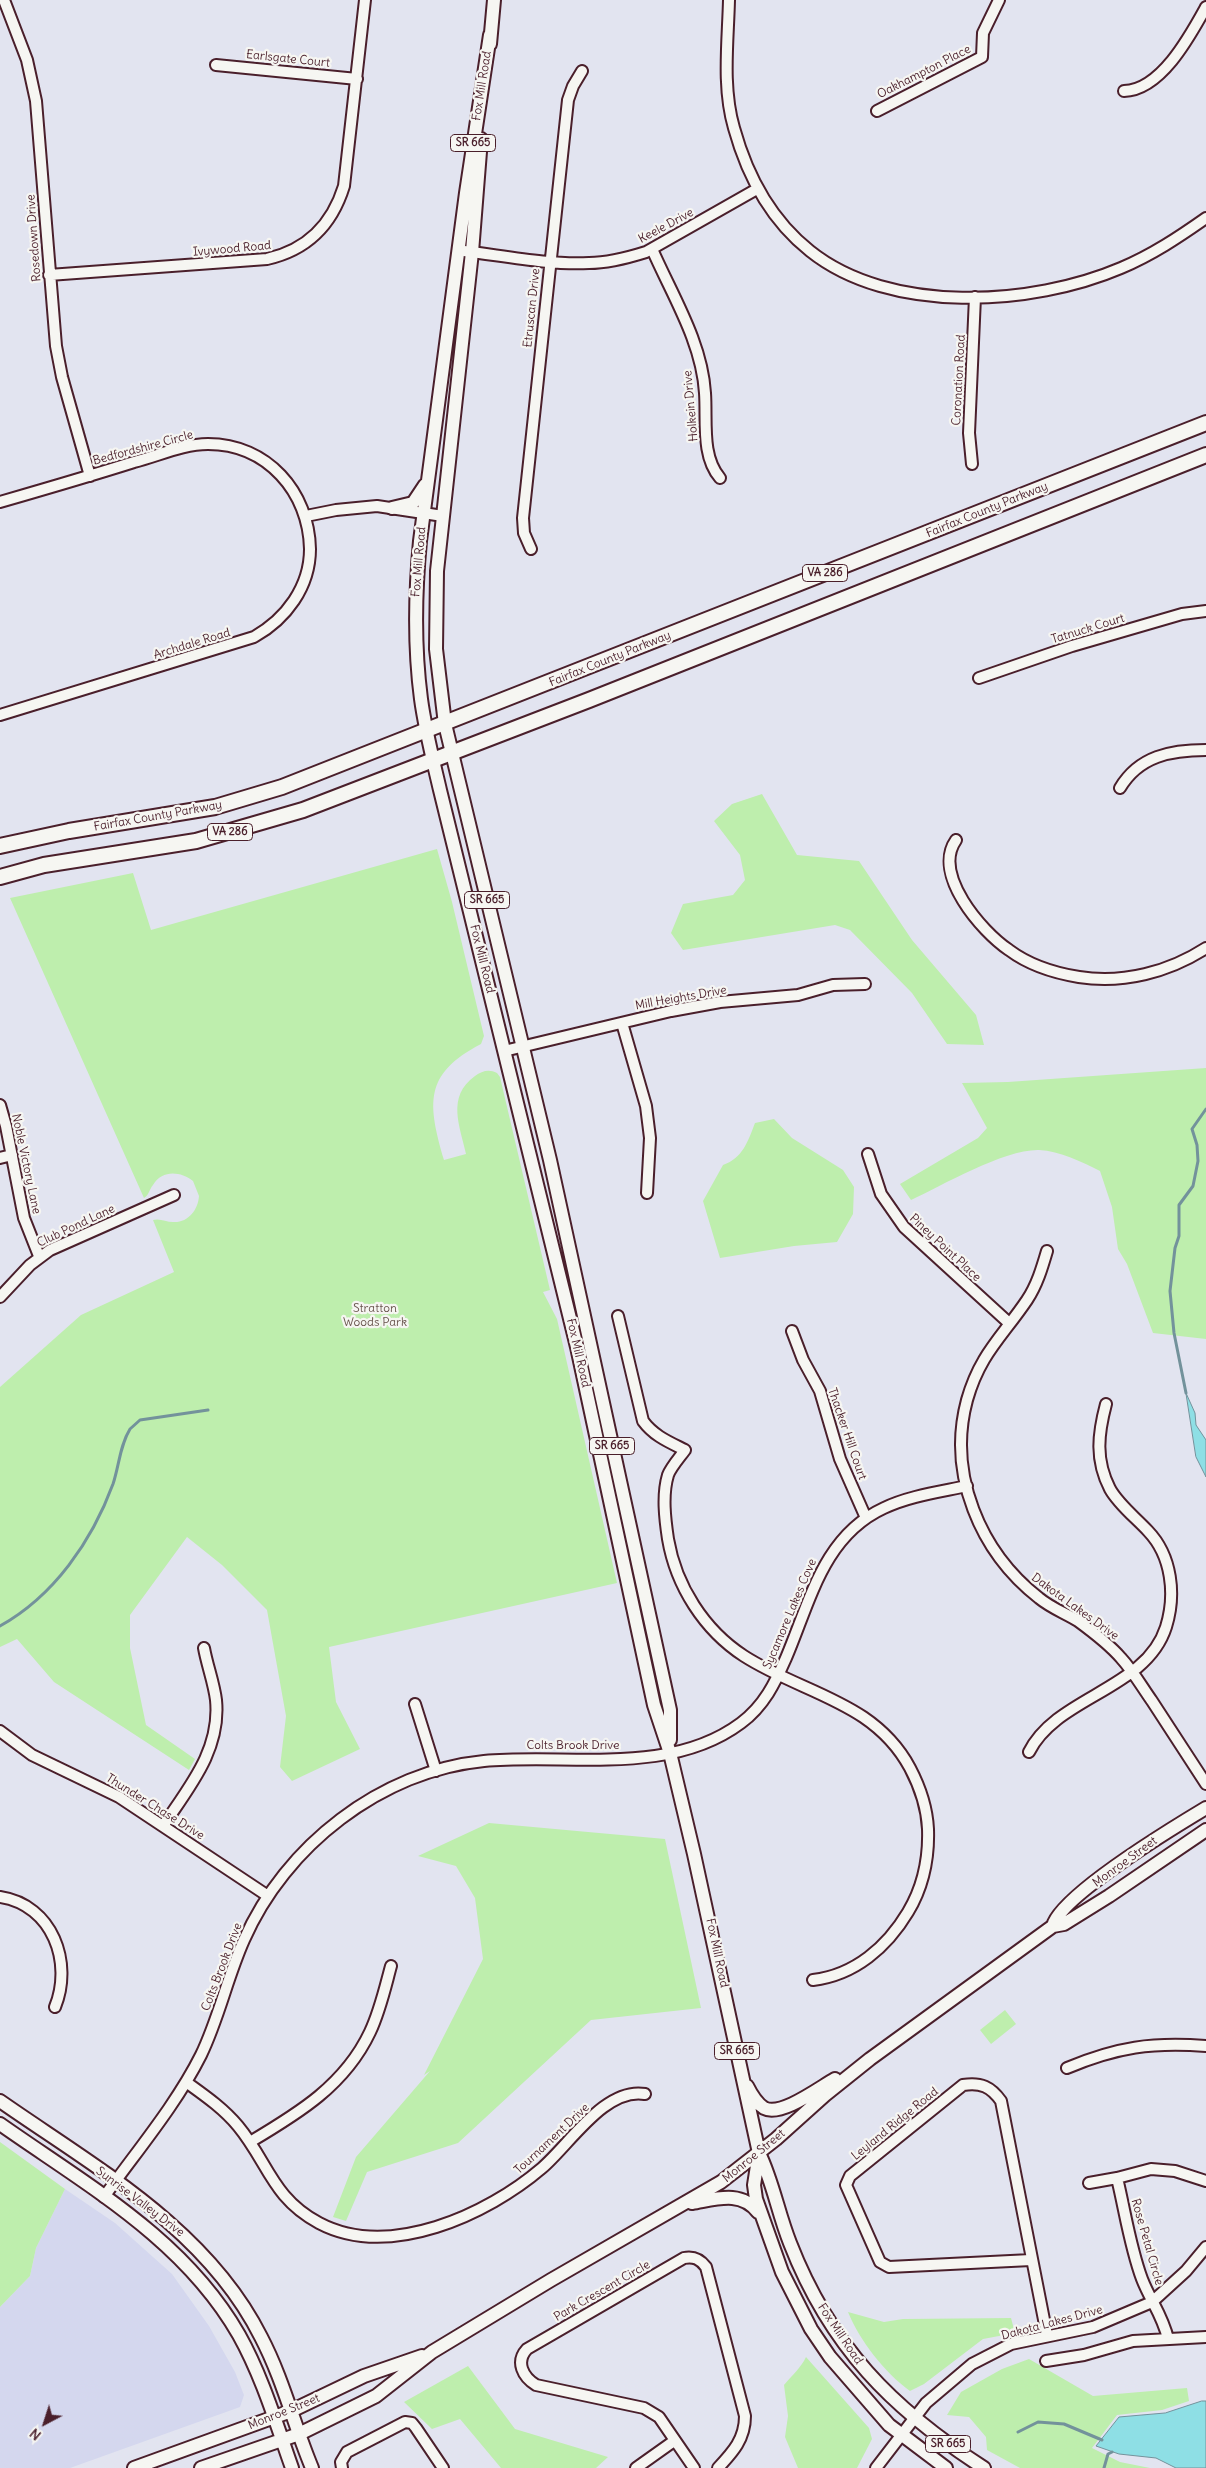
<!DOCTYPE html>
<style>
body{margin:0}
#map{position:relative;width:1206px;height:2468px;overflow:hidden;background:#e2e4f0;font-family:Delius,sans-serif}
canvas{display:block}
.north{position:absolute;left:20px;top:2398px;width:50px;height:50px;-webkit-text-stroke:4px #f6f6f2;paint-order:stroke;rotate:220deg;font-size:14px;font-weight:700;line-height:20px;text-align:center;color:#4a1f2b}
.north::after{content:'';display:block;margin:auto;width:18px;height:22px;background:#4a1f2b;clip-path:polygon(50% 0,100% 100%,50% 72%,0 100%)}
</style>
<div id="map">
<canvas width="1206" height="2468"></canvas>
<div class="north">N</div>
</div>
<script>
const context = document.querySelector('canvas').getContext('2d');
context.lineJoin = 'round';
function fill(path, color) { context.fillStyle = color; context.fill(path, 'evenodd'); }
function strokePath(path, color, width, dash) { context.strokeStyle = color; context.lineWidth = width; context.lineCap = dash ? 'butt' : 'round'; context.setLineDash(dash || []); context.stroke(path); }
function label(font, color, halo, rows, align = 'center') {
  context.font = font + ' Delius,sans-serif'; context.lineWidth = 4.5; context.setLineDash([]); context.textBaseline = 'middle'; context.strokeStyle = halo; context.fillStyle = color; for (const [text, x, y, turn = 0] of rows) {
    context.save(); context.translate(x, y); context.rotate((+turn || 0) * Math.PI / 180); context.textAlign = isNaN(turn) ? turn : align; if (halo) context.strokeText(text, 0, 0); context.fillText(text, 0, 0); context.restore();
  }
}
fill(new Path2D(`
 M65 2189 115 2223 172 2274 209 2326 235 2372 244 2395 240 2407 70 2468H0V2307L30 2276 36 2248Z`), '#d4d7ee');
fill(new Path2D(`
 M762 794 797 855 859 861 912 940 976 1015 984 1045 947 1044 912 993 850 930 835 925 683 950 671 933 683 904 733 895 745 880 740 855 714 821 732 804Z
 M437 849 452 902 484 1036 481 1044C423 1074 428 1104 444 1160L466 1154C460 1126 446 1097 475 1076 482 1071 489 1069 497 1073L500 1077 550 1290 543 1292 557 1319 617 1583 329 1647 336 1702 360 1749 292 1781 280 1767 286 1716 267 1610 222 1565 187 1537 130 1615V1648L146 1725 195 1759 189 1770 54 1682 17 1639 0 1647V1387L81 1315 174 1272 153 1220C160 1218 166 1222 173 1222 188 1223 198 1210 199 1196L193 1181C180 1171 162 1170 153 1185 149 1190 149 1195 144 1198L10 898 133 873 151 930Z
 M1206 1068V1339L1153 1333 1127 1264 1118 1249 1112 1207 1100 1171C1082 1162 1060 1151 1039 1150 1005 1149 943 1185 911 1200L900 1184 978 1138 987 1128 962 1083 1008 1082Z
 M774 1119 792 1138 843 1170 854 1187 853 1214 837 1242 794 1246 720 1258 703 1201 723 1165C743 1158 748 1141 755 1123Z
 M489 1823 665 1839 701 2008 591 2020 458 2143 367 2172 346 2221 333 2217 356 2157 430 2071 424 2075 483 1959 475 1898 456 1866 418 1856Z
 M1005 2010 1016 2024 991 2044 980 2030Z
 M0 2142 65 2189 36 2248 30 2276 0 2307Z
 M848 2312 884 2322 903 2319 1011 2318 1015 2333 983 2339 924 2384 910 2391C884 2372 860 2341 848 2312Z
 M806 2357 869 2428 872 2439 857 2468H798L785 2437 788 2416 784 2385C792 2375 801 2368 806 2357Z
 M1029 2359 1093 2396 1187 2388 1189 2401 1162 2410 1117 2415 1092 2448 1120 2462 1150 2468H1020L987 2450 986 2437 969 2417 947 2415 961 2392 1002 2369Z
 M468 2366 515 2429 608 2457 596 2468H501L460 2419 432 2429 404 2402Z`), '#beeead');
const water = new Path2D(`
 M1186 1393 1195 1413 1196 1425 1206 1440V1477L1196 1457Z
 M1202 2401H1206V2468H1176L1156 2458 1119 2454 1096 2446 1119 2417 1165 2413Z`);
fill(water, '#8edfe5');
strokePath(water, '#73929b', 1);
strokePath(new Path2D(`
 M1186 1393 1174 1333 1170 1291 1175 1248 1179 1236V1205L1193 1186 1198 1161 1197 1145 1192 1129 1206 1109
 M0 1626C54 1596 92 1541 113 1484 119 1466 120 1445 130 1429L140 1420 208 1410
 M1018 2432 1038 2422 1064 2424 1102 2440
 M1104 2468 1108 2454 1112 2452`), '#73929b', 3);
const minor = new Path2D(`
 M4 0 27 60 36 101 56 346 62 377 90 476
 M729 0C728 42 722 87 734 128 747 175 771 220 810 251 890 315 1032 306 1121 268 1152 255 1179 237 1206 218
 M216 65 357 79
 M1124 91C1161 90 1190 36 1206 7
 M877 111 982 57 983 33 999 0
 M652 249C672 295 702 342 705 393 707 421 701 456 720 478
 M464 251C505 256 548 265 589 263 608 263 627 258 646 252L757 189
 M49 275 267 259C307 250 332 225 344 186L365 0
 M972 464 969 433 975 297
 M0 502C45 489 90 476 134 462 158 456 183 444 208 444 267 444 309 492 310 549 310 587 286 619 254 637L0 715
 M306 516 336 510 377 506 443 516
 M531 549 524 533 523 518 568 100 573 86 582 71
 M979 678 1072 646 1182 614 1206 611
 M1120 788C1139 756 1171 750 1206 750
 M956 840C932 874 981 931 1009 950 1029 965 1054 973 1079 977 1123 984 1169 972 1206 948
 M622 1023 646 1106 650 1138 647 1193
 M504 1051 671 1011 720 1002 798 995 833 985 865 984
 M0 1105 6 1126 24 1218 39 1256
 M868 1154 881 1194 904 1227 1009 1323
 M0 1158 12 1155
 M1047 1251C1042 1268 1037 1285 1027 1300 1002 1337 980 1354 967 1400 947 1474 980 1552 1039 1598 1051 1608 1065 1613 1078 1621 1093 1632 1109 1644 1121 1658 1133 1671 1142 1687 1152 1701 1170 1729 1188 1756 1206 1784
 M0 1297 30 1265 50 1250 174 1195
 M618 1316 643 1421C654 1436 669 1442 685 1450 680 1457 671 1467 668 1475 662 1495 665 1519 668 1539 676 1586 704 1630 744 1656 803 1694 874 1701 910 1768 920 1787 927 1808 928 1829 929 1858 923 1887 908 1912 887 1947 855 1975 813 1980
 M792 1331 803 1360 820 1391 840 1459 866 1518
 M415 1704 436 1771
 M0 1731 32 1755 119 1797 268 1896
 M1029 1752C1057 1696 1146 1690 1166 1627 1176 1595 1172 1556 1148 1531 1135 1517 1119 1505 1110 1489 1095 1460 1098 1434 1106 1404
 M163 1826C189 1787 221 1750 216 1700 214 1683 207 1665 204 1648
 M0 1897C53 1905 73 1963 55 2007
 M1067 2068C1117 2047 1152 2042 1206 2046
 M186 2082C204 2095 223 2108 238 2126 268 2162 272 2198 319 2223 389 2260 487 2215 542 2168 570 2144 605 2087 645 2094
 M250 2142C299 2113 345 2085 370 2032 380 2011 385 1988 391 1966
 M1089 2183 1117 2178
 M104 2197C136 2152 176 2105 201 2055 219 2018 227 1978 244 1940 285 1846 381 1771 484 1761 567 1753 669 1777 741 1723 764 1706 775 1683 786 1658 810 1602 823 1536 884 1508 909 1496 939 1492 967 1486
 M1031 2260 889 2267 880 2262 846 2185 850 2176 963 2085C981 2082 991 2087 1001 2101L1047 2335
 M1168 2339C1163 2316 1150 2300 1142 2279 1130 2247 1125 2211 1117 2178L1151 2169 1175 2171 1206 2181
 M1046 2361 1084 2355 1133 2341 1206 2337
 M342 2468 341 2462 347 2452 405 2422 412 2423 416 2428 443 2468
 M636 2468 674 2441
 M694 2468 659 2417 644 2408 536 2385C523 2377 515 2362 527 2349L684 2258C694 2256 700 2259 706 2267L745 2416C745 2439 733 2452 718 2468
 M876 2468 926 2403 972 2364 1011 2344 1093 2327 1152 2302 1186 2271 1206 2247`);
const major = new Path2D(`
 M490 35 466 193 420 541C415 594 414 646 421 699 425 729 433 760 440 790L577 1347 654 1705 670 1753 694 1854 759 2153C773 2182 778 2213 790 2243 830 2346 892 2409 984 2468
 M490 44 494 0
 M481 139 472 252 437 571 436 649 445 724 550 1160 670 1710V1740
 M392 508 413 503 425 485
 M1053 1926C1060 1896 1176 1826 1206 1808
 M747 2086C751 2094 756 2103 764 2108 781 2117 819 2088 835 2079
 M0 2101C96 2168 207 2229 261 2337 283 2379 294 2425 312 2468
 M0 2124C88 2186 184 2239 239 2335 262 2376 276 2423 292 2468
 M759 2153 754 2185 756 2199 782 2272 811 2329 830 2357 889 2425 946 2468
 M692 2203C716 2199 741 2190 758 2212
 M134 2468 291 2411 364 2376 422 2356
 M201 2468 299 2434 376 2396 432 2352 551 2280 721 2182 776 2139 825 2095 870 2059 1053 1926 1064 1924 1109 1896 1206 1830`);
const highway = new Path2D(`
 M0 846 69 831 215 807 282 787 1206 423
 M0 877 44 865 196 841 303 810 589 700 1206 455`);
strokePath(minor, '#4a1f2b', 14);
strokePath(major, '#4a1f2b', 16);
strokePath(highway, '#4a1f2b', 18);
strokePath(minor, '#f6f6f2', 10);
strokePath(major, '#f6f6f2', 12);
strokePath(highway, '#f6f6f2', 14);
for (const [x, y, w] of [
 [473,143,45],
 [825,573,45],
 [230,832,45],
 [487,900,45],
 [612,1446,45],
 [737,2051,45],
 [948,2444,45]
]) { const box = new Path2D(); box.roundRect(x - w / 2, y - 8.5, w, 17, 4); context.fillStyle = '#f6f6f2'; context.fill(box); strokePath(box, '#4a1f2b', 1); }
label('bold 11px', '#4a1f2b', null, [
 ["SR 665",473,143],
 ["VA 286",825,573],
 ["VA 286",230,832],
 ["SR 665",487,900],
 ["SR 665",612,1446],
 ["SR 665",737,2051],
 ["SR 665",948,2444]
]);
label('12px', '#4a1f2b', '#f6f6f2', [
 ["Earlsgate Court",288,59,6],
 ["Oakhampton Place",924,72,-27],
 ["Fox Mill Road",482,86,-81],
 ["Keele Drive",666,226,-28],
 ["Rosedown Drive",34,238,-94],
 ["Ivywood Road",232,249,-5],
 ["Etruscan Drive",532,308,-84],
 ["Coronation Road",959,380,-87],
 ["Holkein Drive",691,406,-95],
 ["Bedfordshire Circle",143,448,-15],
 ["Fairfax County Parkway",987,510,-22],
 ["Fox Mill Road",419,562,-85],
 ["Tatnuck Court",1088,629,-17],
 ["Archdale Road",192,644,-17],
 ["Fairfax County Parkway",610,659,-22],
 ["Fairfax County Parkway",158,816,-10],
 ["Fox Mill Road",482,959,76],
 ["Mill Heights Drive",681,998,-10],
 ["Noble Victory Lane",26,1164,78],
 ["Club Pond Lane",76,1226,-25],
 ["Piney Point Place",945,1248,43],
 ["Fox Mill Road",578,1353,77],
 ["Thacker Hill Court",847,1434,71],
 ["Dakota Lakes Drive",1075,1607,36],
 ["Sycamore Lakes Cove",790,1614,-67],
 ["Colts Brook Drive",573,1746],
 ["Thunder Chase Drive",155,1807,32],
 ["Monroe Street",1125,1862,-36],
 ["Fox Mill Road",717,1953,78],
 ["Colts Brook Drive",222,1967,-69],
 ["Leyland Ridge Road",895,2124,-39],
 ["Tournament Drive",552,2139,-43],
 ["Monroe Street",754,2156,-39],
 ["Sunrise Valley Drive",140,2202,37],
 ["Rose Petal Circle",1147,2242,74],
 ["Park Crescent Circle",602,2291,-30],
 ["Dakota Lakes Drive",1052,2323,-15],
 ["Fox Mill Road",840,2334,56],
 ["Monroe Street",284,2412,-22]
]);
label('12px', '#67534c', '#f6f6f2', [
 ["Stratton",375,1309],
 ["Woods Park",375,1323]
]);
</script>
